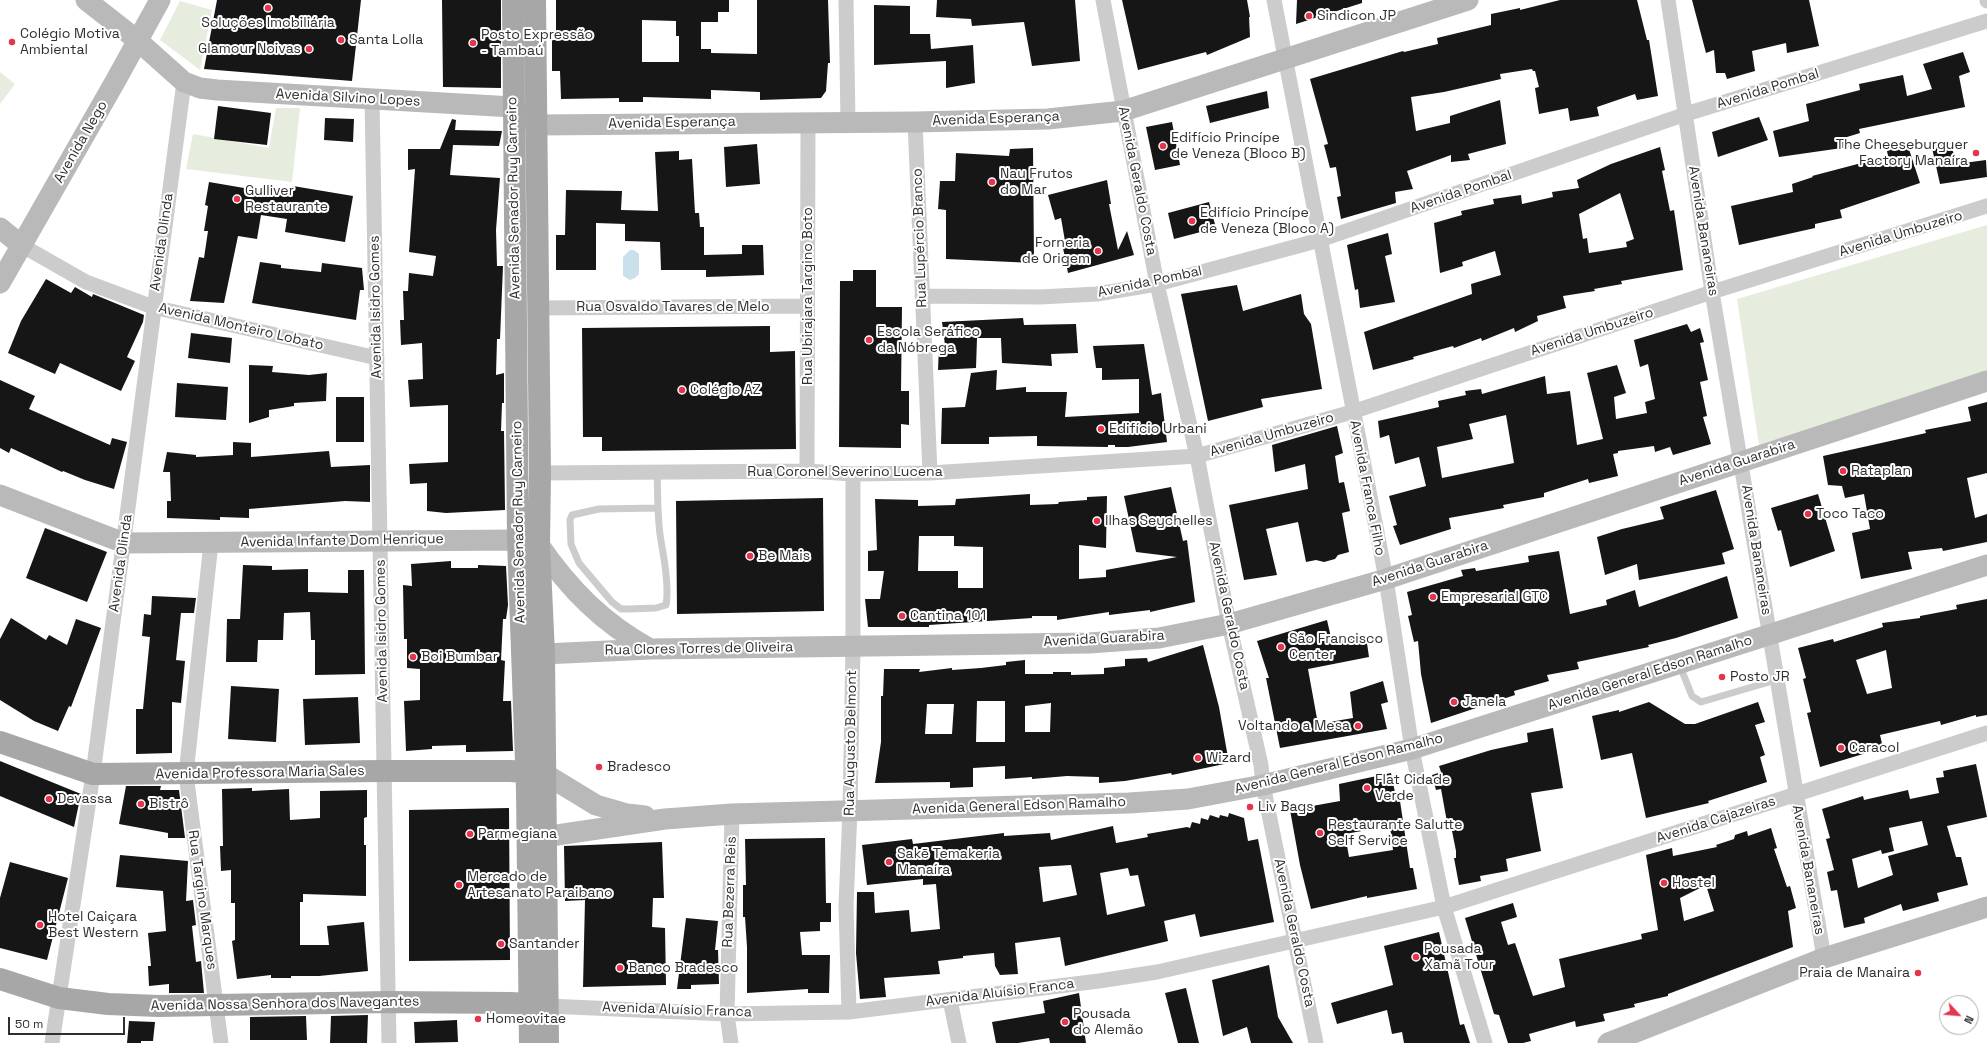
<!DOCTYPE html>
<meta charset="utf-8">
<style>
body{margin:0}
#map{position:relative;width:1987px;height:1043px;overflow:hidden;background:#fff;font-family:"Space Grotesk",sans-serif}
canvas{display:block}
.north{position:absolute;left:1939px;top:995px;width:40px;height:40px;box-sizing:border-box;background:#fff;border:1px solid #acacac;border-radius:50%;rotate:116deg;font-size:11px;font-weight:700;line-height:16px;text-align:center;color:#2f2f2f}
.north::after{content:'';display:block;margin:auto;width:14px;height:18px;background:#e3354d;clip-path:polygon(50% 0,100% 100%,50% 72%,0 100%)}
.scale{position:absolute;left:8px;top:1017px;width:117px;height:18px;box-sizing:border-box;border:2px solid #2f2f2f;border-top:0;padding-left:5px;font-size:12px;line-height:14px;white-space:nowrap;color:#2f2f2f;-webkit-text-stroke:3px #fff;paint-order:stroke}
</style>
<div id="map">
<canvas width="1987" height="1043"></canvas>
<div class="north">N</div>
<div class="scale">50 m</div>
</div>
<script>
const context = document.querySelector('canvas').getContext('2d');
context.lineJoin = 'round';
function fill(path, color) { context.fillStyle = color; context.fill(path, 'evenodd'); }
function strokePath(path, color, width, dash) { context.strokeStyle = color; context.lineWidth = width; context.lineCap = dash ? 'butt' : 'round'; context.setLineDash(dash || []); context.stroke(path); }
function label(font, color, halo, rows, align = 'center') {
  context.font = font + ' "Space Grotesk",sans-serif'; context.lineWidth = 4; context.setLineDash([]); context.textBaseline = 'middle'; context.strokeStyle = halo; context.fillStyle = color; for (const [text, x, y, turn = 0] of rows) {
    context.save(); context.translate(x, y); context.rotate((+turn || 0) * Math.PI / 180); context.textAlign = isNaN(turn) ? turn : align; if (halo) context.strokeText(text, 0, 0); context.fillText(text, 0, 0); context.restore();
  }
}
fill(new Path2D(`
 M180 1 212 10 200 70 160 40Z
 M0 72 15 84 0 104Z
 M276 108H300L292 182 186 169 193 134 269 148Z
 M1987 225V376L1759 445 1737 299Z`), '#e6ecde');
fill(new Path2D(`
 M630 250H634L639 254V274L635 278 630 280 623 276V257Z`), '#cae1ec');
fill(new Path2D(`
 M217 0H361L352 81 204 69Z
 M442 0H501V88L443 87Z
 M556 0H729V12H718V22H701V49H711V53L757 54V0H828L830 63H828L826 91 821 98 760 100V92L711 90V99L643 97V102H619V98L561 99 560 71H552V40H556ZM642 20 676 21V36H679V62H642Z
 M937 0H1075L1080 61 1032 66 1024 22 972 26 971 19 936 17Z
 M1122 0H1247L1250 17H1249L1250 37 1207 55 1206 52 1138 70Z
 M1297 0H1362V3L1296 24Z
 M1560 0H1637L1647 40H1649L1658 96 1637 100 1635 94 1597 107 1599 116 1570 121 1568 108 1539 114 1535 88 1539 87 1535 71H1533L1532 69 1500 74 1501 79 1444 92 1411 97 1416 131 1450 123V116L1500 100 1506 144 1468 154 1470 160 1451 162V155L1407 171 1413 189 1395 192 1396 203 1341 219 1337 197 1341 196 1336 167 1330 168 1324 145 1328 144 1310 79 1403 51 1404 52 1438 44 1437 38 1491 25V14L1520 8V10Z
 M1692 0H1809L1819 46 1787 53 1786 43 1752 51 1755 71 1727 79 1725 73H1716L1714 50 1706 53Z
 M874 5 910 6V34H930L931 49 973 45 975 83 946 88V61L874 65Z
 M1963 52 1970 72 1959 76 1965 107 1859 129 1860 133 1847 137 1849 147 1779 157 1773 131 1809 121 1806 104 1860 90 1859 84 1903 75 1907 96 1932 89 1923 64Z
 M1267 91 1269 108 1210 123 1206 106Z
 M218 106 271 113 267 145 214 139Z
 M1759 117 1768 140 1718 157 1712 132Z
 M325 118 354 119 353 142 324 140Z
 M452 119 456 120 455 130 502 131 499 146 453 145 450 175 500 178 496 230 497 266H503L500 339H497L496 375 504 373V403H502L501 431H504L505 510 446 513 427 511V483L410 484 409 464 448 462V405L410 407 408 380 423 379 422 343 401 345 400 320H404L403 291H408L409 273 433 276 436 256 409 252 415 169 408 170V149H440Z
 M1172 122 1180 165 1155 170 1146 127Z
 M1907 143 1920 183 1840 210 1842 218 1815 224V228L1739 245 1731 206 1793 192 1792 184 1813 177 1812 176 1888 156 1887 151Z
 M1951 143 1956 164 1986 160 1987 177 1940 184 1932 148Z
 M757 144 760 184 726 187 724 147Z
 M1660 147 1665 170 1662 171 1670 211 1674 210 1683 270 1621 281 1622 284 1594 289 1595 291 1563 296 1566 308 1537 316 1538 321 1515 332 1514 328 1482 341 1481 338 1454 348 1453 346 1413 357 1414 359 1373 370 1364 332 1472 294 1471 284 1501 275 1495 251 1462 262 1463 266 1440 273 1434 223 1462 215 1461 211 1494 204 1493 199 1521 195 1522 204 1553 197 1552 192 1579 188 1577 180 1611 164ZM1620 193 1634 239 1626 242 1627 247 1589 253 1587 238 1583 239 1579 214Z
 M1033 148 1034 263 946 259V210L938 209 940 181H955L956 153 1009 156 1010 149Z
 M679 151V160L692 159 695 213H699L700 227H704V255L742 254V245H763L764 275 706 277V270H661L660 242 625 241V224L596 223V270H556V235H565L566 190 622 191 621 210 658 211 655 152Z
 M1107 180 1111 204H1109L1118 250 1127 231 1134 255 1068 273 1063 248 1066 247 1061 218 1055 220 1048 195Z
 M209 182 291 196 293 186 353 196 345 242 285 232 287 219 261 215 257 239 238 236 224 303 190 301 199 257 204 258 208 231H204L208 206 205 205Z
 M1209 202 1216 228 1174 239 1168 213Z
 M1388 233 1392 254 1385 256 1395 302 1360 308 1358 289 1355 290 1347 245Z
 M260 262 281 265V268L321 272 322 263 362 268 364 290H360L356 320 252 303Z
 M853 270H876V307H902L901 391H909V425L901 424V448L839 447 840 281H853Z
 M46 279 71 293 75 287 92 297 93 294 144 315 143 322 127 357 135 361 121 391 60 363 55 374 8 353 21 321Z
 M1237 285 1243 311 1301 294 1304 314 1311 324 1322 389 1261 399 1263 407 1208 421 1181 294Z
 M1023 318 1024 325 1076 324 1078 353 1051 354 1052 366 1002 363 1001 338H977L976 368 938 370 939 345H945L942 322Z
 M1687 324 1691 332 1700 328 1704 342 1700 343 1708 380 1700 382 1707 416 1703 417 1711 444 1673 455 1670 447 1655 452 1654 446 1618 451V453L1613 454 1618 476 1589 483 1588 479 1544 493V497L1503 505 1504 508 1449 518 1451 529 1400 545 1393 526 1397 525 1389 496 1426 486 1419 457 1395 464 1389 435 1380 438 1378 421 1439 407 1438 401 1466 395 1465 391 1481 389 1482 394 1545 376 1547 394 1570 391 1577 445 1603 439 1587 373 1617 365 1626 393 1614 397 1616 419 1647 413 1645 402 1655 399 1648 364 1640 367 1634 340ZM1506 415 1514 463 1442 478 1437 447 1473 439 1469 424Z
 M770 326V352L795 351 796 449 602 451V437H583L582 328Z
 M191 333 232 338 230 363 188 358Z
 M1144 344 1152 395 1161 393 1167 442 1128 447H1115V445H1108V447L1037 446V436L989 437V444H941L942 408 965 407 971 373 997 370 996 390 1026 387V392H1067L1065 417 1139 413V379L1102 380V368H1096L1093 346Z
 M249 365 273 366 272 372 309 375 327 373 326 401 294 403V406L269 410V417L249 423Z
 M0 380 35 396 29 409 110 445 112 438 127 442 114 489 85 480 63 471 62 472 11 448 9 453 0 448Z
 M177 383 228 387 226 420 175 417Z
 M336 397H364V442H336Z
 M1987 402V473L1967 478 1975 518 1987 514V542L1943 551 1942 548 1908 552 1912 569 1861 579 1852 533 1870 529 1864 494 1845 498 1842 486 1828 485 1823 456 1926 433 1925 430 1971 421 1968 407Z
 M1337 426 1343 453 1335 456 1339 483 1344 482 1350 511 1342 513 1349 552 1338 555 1335 559 1324 562 1316 560 1306 562 1298 522 1266 529 1277 575 1244 580 1229 505 1308 489 1305 464 1275 472 1272 445Z
 M233 442 251 443V457L329 451 331 467 370 465V502L345 501 249 509V518L220 517V520L167 518V501H171L170 472H163L167 452 196 455V457L233 455Z
 M1171 487 1183 541 1187 540 1195 602 1150 612V610L1109 615V612L1057 620V616H1032V618L929 625V627H868L865 599H880L884 571H868V551L877 550 875 499 918 500V506L955 505 956 499 1030 494V505L1058 504 1059 502 1087 500V497L1107 496 1106 548 1079 545V579L1106 577V570L1177 557 1136 552 1124 496ZM919 536H954V546L983 547V588H958V571H918Z
 M1716 490 1734 549 1722 553 1725 564 1639 580 1637 564 1605 575 1597 537 1622 529 1664 519 1660 507Z
 M1818 494 1835 551 1790 567 1781 530 1778 531 1771 508Z
 M823 498 824 611 677 614 676 501Z
 M45 528 107 552 87 602 26 578Z
 M1559 551 1570 614 1607 605 1606 600 1635 590 1639 607 1727 576 1738 618 1676 638 1648 645 1649 647 1577 662 1579 669 1547 675 1549 681 1514 691 1515 695 1431 723 1421 674 1418 641 1414 642 1408 616 1412 615 1407 592 1463 576 1461 570 1475 568 1476 571 1529 562 1528 556Z
 M451 561V568H478V565L506 566 508 605 506 619H503L501 660 505 661 503 701H511L513 751 466 752V745L432 746V749L406 751 404 701 420 700V669L407 668V639H404L403 585 412 586 411 564Z
 M243 565 272 566V570L308 569V592L348 593V570H364L365 674 315 675V640H311L310 612 284 613 283 640H258L257 662H226L227 619H240Z
 M152 596 196 598 194 613H181L176 660 185 661 181 703 172 702V753L136 754V709H143L150 637 142 636 144 614 151 615Z
 M1987 599V715L1976 717V715L1941 725 1940 721 1880 735 1883 748 1820 767 1807 713 1811 712 1803 679 1806 678 1798 648 1833 639 1834 642 1883 627 1882 623 1920 618V616L1957 609 1956 605ZM1886 650 1892 688 1867 694 1856 660Z
 M11 618 46 640 49 635 67 645 76 619 101 628 71 707 69 706 58 731 34 721 0 700V639Z
 M1327 620 1332 642 1366 636 1369 657 1308 669 1318 724 1353 718 1350 692 1383 681 1388 702 1381 704 1387 729 1280 748 1266 678H1269L1257 641Z
 M1203 645 1219 707 1229 763 1172 775 1171 773 1125 781 1099 783V777L1067 776 1032 779V777L1005 779V766L973 768V787L950 788V782L875 783 881 742V696H883L884 669H920L919 672 952 668V670L981 668 1006 665V662L1025 660V674H1053V672H1071V675L1104 674V668L1125 666V659L1147 658 1148 662ZM977 701H1005V742H976ZM1051 703 1050 732H1025V706ZM927 704H954L952 734H925Z
 M231 686 279 689 276 742 228 739Z
 M358 697 360 743 305 745 303 699Z
 M1649 702 1685 724H1695L1758 702 1765 722 1755 725 1765 755 1760 757 1767 782 1708 801 1709 803 1646 818 1632 753 1601 760 1592 716 1619 710V712Z
 M1553 728 1563 788 1531 793 1541 851 1506 859 1508 871 1480 876 1481 881 1459 885 1454 858H1456V851L1450 821 1447 822 1441 789 1436 790 1432 775 1441 772 1439 766 1491 750 1528 742 1527 733Z
 M0 761 81 794 74 827 0 796Z
 M1976 764 1987 817 1947 826 1956 857H1961L1968 885 1937 893 1939 901 1903 911 1901 904 1864 918 1865 923 1844 928 1837 890 1831 891 1827 872 1834 870 1826 839 1830 838 1822 809 1863 796 1864 800 1908 790 1910 799 1939 793 1936 778 1944 777 1943 771ZM1922 821 1928 845 1888 856 1893 875 1858 888 1852 859 1881 850 1882 854 1894 851 1889 828Z
 M1391 773 1397 802 1400 801 1410 868H1413L1417 889 1367 898V896L1311 909 1300 865 1290 810 1340 801 1339 784ZM1390 826 1393 850 1349 857 1345 834Z
 M126 786H161L160 790H179L185 838H168V833L119 824Z
 M252 788V791L289 789 290 820 320 818V791L367 790V817L364 818V845H366V896L303 894V902H300V945H329L327 926 364 922 368 971 319 976H291V978H271V975L237 979 232 941 235 940V903H231V870L221 871 220 846H223L222 789Z
 M509 808 510 960 409 961V810Z
 M1229 813 1244 818 1248 841 1258 839 1274 922 1200 937 1195 914 1164 921 1168 941 1065 966 1060 937 1015 943 1018 974 1000 975 995 966 994 953 963 956V958L938 961 940 974 884 978 886 997 860 999 856 953 857 892H874L875 913 909 910 911 932 940 929 936 884 923 885V879L867 885 862 845 912 839 913 844 1004 833V836L1050 833 1051 840 1113 826 1116 843 1148 837 1147 834 1187 827 1190 828 1192 822 1200 824 1201 818 1208 820 1210 815 1219 818 1220 815 1228 817ZM1071 865 1077 895 1043 902 1039 867ZM1128 868 1130 876 1138 875 1145 906 1107 915 1100 873Z
 M1771 828 1777 848 1774 849 1787 887 1790 886 1796 908 1788 911 1793 947 1668 994V996L1634 1004 1635 1007 1603 1014 1605 1021 1576 1027 1575 1021 1529 1034 1531 1041 1523 1043H1508L1499 1015 1494 1014 1465 918 1513 903 1517 917 1501 922 1508 945 1515 943 1533 996 1565 987 1559 959 1642 939 1641 934 1658 930 1646 855 1672 848 1673 856 1717 847 1716 845 1734 839 1735 835 1747 831 1748 836ZM1706 885 1714 911 1684 921 1680 898Z
 M825 838 826 903H831V922H820V931L800 932 802 955H830L829 993H808V989L747 993V947L745 917H743V885H746L745 839Z
 M662 842 664 898H653L652 927 665 928 666 985 583 987 585 900 565 901 564 846Z
 M120 855 188 861 186 901 193 900 196 925 192 926 196 962 201 961 204 993H169V984L149 986 148 966H151L148 933 166 931 163 891 116 887Z
 M10 862 68 878 47 960 0 948V898Z
 M686 918 718 921 715 950H718L719 984 691 985V989H677Z
 M1439 932 1460 1025 1464 1024 1470 1043H1404L1402 1032 1392 1034 1387 1010 1337 1024 1331 1003 1393 985 1384 946Z
 M1269 965 1278 1017 1293 1043H1251L1247 1027 1223 1036 1212 980Z
 M1186 988 1199 1043H1178L1165 993Z
 M1079 993 1086 1043H1050L1049 1038 1018 1043H996L992 1022 1045 1013 1043 1001Z
 M368 1015 367 1043H330L331 1016Z
 M306 1016 307 1040H250V1017Z
 M457 1020 458 1042 415 1043 414 1022Z
 M129 1021 155 1022 153 1041H141V1043H127Z`), '#161616');
strokePath(new Path2D(`
 M657 472C658 495 657 518 661 541 664 557 669 589 666 605L656 608 628 609H621L612 602 579 563 571 544 570 520 572 515 599 509 658 508
 M1680 666 1692 696 1701 702 1776 680`), '#ccc', 7);
strokePath(new Path2D(`
 M846 0 848 122
 M1103 0 1157 284 1197 456 1229 624 1261 765 1263 785 1316 1043
 M1274 0 1386 579 1412 749 1444 907 1485 1043
 M1668 0 1712 292 1824 958
 M1987 0V1
 M372 99 389 1043
 M915 122 930 473
 M21 245 86 282 153 307 377 358
 M922 296 1040 297 1097 294 1157 284 1320 240 1686 114 1987 21
 M539 308 807 306
 M807 471 808 122
 M540 473 807 471 853 474 930 473 1197 456 1352 412 1712 292 1987 206
 M211 543 186 774 221 1043
 M950 1000 959 1043
 M548 1006 727 1014 849 1012 1099 981 1157 972 1444 907 1987 733
 M849 1012 846 905 850 810 853 646V474
 M52 1043 93 774 184 82
 M731 1043 727 1014 732 814`), '#ccc', 15);
strokePath(new Path2D(`
 M86 0 137 40 184 82 200 88 217 90 513 107 537 125 915 122 1048 119 1123 111 1468 0
 M0 228 21 245
 M0 283 116 80 160 0
 M0 495 124 543 518 540 539 545C570 590 603 623 650 649
 M544 654 650 649 1089 643 1159 638 1229 624 1386 579 1987 381
 M545 774 596 805 627 814 645 816
 M530 839 665 819 732 814 1129 803 1188 799 1263 785 1412 749 1987 565
 M1608 1043 1824 958 1987 907`), '#b9b9b9', 21);
strokePath(new Path2D(`
 M513 0 518 540 527 790 530 1043
 M535 0 540 473 539 545 544 654 548 1043
 M0 742 93 774 384 771H510L540 773
 M0 979 59 998 108 1004 159 1006 388 1002 511 1003 543 1005`), '#a7a7a7', 22);
for (const [x, y, r, color] of [
 [268,8,4,"#e3354d"],
 [1309,16,4,"#e3354d"],
 [341,40,4,"#e3354d"],
 [12,42,4,"#e3354d"],
 [473,43,4,"#e3354d"],
 [309,49,4,"#e3354d"],
 [1163,146,4,"#e3354d"],
 [1976,153,4,"#e3354d"],
 [992,182,4,"#e3354d"],
 [237,199,4,"#e3354d"],
 [1192,221,4,"#e3354d"],
 [1098,251,4,"#e3354d"],
 [869,340,4,"#e3354d"],
 [682,390,4,"#e3354d"],
 [1101,429,4,"#e3354d"],
 [1843,471,4,"#e3354d"],
 [1808,514,4,"#e3354d"],
 [1097,521,4,"#e3354d"],
 [750,556,4,"#e3354d"],
 [1433,597,4,"#e3354d"],
 [902,616,4,"#e3354d"],
 [1281,647,4,"#e3354d"],
 [413,657,4,"#e3354d"],
 [1722,677,4,"#e3354d"],
 [1454,702,4,"#e3354d"],
 [1358,726,4,"#e3354d"],
 [1841,748,4,"#e3354d"],
 [1198,758,4,"#e3354d"],
 [599,767,4,"#e3354d"],
 [1367,788,4,"#e3354d"],
 [49,799,4,"#e3354d"],
 [141,804,4,"#e3354d"],
 [1250,807,4,"#e3354d"],
 [1320,833,4,"#e3354d"],
 [470,834,4,"#e3354d"],
 [889,862,4,"#e3354d"],
 [1664,883,4,"#e3354d"],
 [459,885,4,"#e3354d"],
 [40,925,4,"#e3354d"],
 [501,944,4,"#e3354d"],
 [1416,957,4,"#e3354d"],
 [620,968,4,"#e3354d"],
 [1918,973,4,"#e3354d"],
 [478,1019,4,"#e3354d"],
 [1065,1022,4,"#e3354d"]
]) { const dot = new Path2D(); dot.arc(x, y, r, 0, 2 * Math.PI); context.fillStyle = color; context.fill(dot); strokePath(dot, '#fff', 1.5); }
label('14px', '#2f2f2f', '#fff', [
 ["Sindicon JP",1317,16],
 ["Soluções Imobiliária",268,23,"center"],
 ["Colégio Motiva",20,34],
 ["Ambiental",20,50],
 ["Posto Expressão",481,35],
 ["- Tambaú",481,51],
 ["Santa Lolla",349,40],
 ["Glamour Noivas",301,49,"right"],
 ["Edifício Princípe",1171,138],
 ["de Veneza (Bloco B)",1171,154],
 ["The Cheeseburguer",1968,145,"right"],
 ["Factory Manaíra",1968,161,"right"],
 ["Nau Frutos",1000,174],
 ["do Mar",1000,190],
 ["Gulliver",245,191],
 ["Restaurante",245,207],
 ["Edifício Princípe",1200,213],
 ["de Veneza (Bloco A)",1200,229],
 ["Forneria",1090,243,"right"],
 ["de Origem",1090,259,"right"],
 ["Escola Seráfico",877,332],
 ["da Nóbrega",877,348],
 ["Colégio AZ",690,390],
 ["Edifício Urbani",1109,429],
 ["Rataplan",1851,471],
 ["Toco Taco",1816,514],
 ["Ilhas Seychelles",1105,521],
 ["Be Mais",758,556],
 ["Empresarial GTC",1441,597],
 ["Cantina 101",910,616],
 ["São Francisco",1289,639],
 ["Center",1289,655],
 ["Boi Bumbar",421,657],
 ["Posto JR",1730,677],
 ["Janela",1462,702],
 ["Voltando a Mesa",1350,726,"right"],
 ["Caracol",1849,748],
 ["Wizard",1206,758],
 ["Bradesco",607,767],
 ["Flat Cidade",1375,780],
 ["Verde",1375,796],
 ["Devassa",57,799],
 ["Bistrô",149,804],
 ["Liv Bags",1258,807],
 ["Restaurante Salutte",1328,825],
 ["Self Service",1328,841],
 ["Parmegiana",478,834],
 ["Sakē Temakeria",897,854],
 ["Manaíra",897,870],
 ["Mercado de",467,877],
 ["Artesanato Paraibano",467,893],
 ["Hostel",1672,883],
 ["Hotel Caiçara",48,917],
 ["Best Western",48,933],
 ["Santander",509,944],
 ["Pousada",1424,949],
 ["Xamã Tour",1424,965],
 ["Banco Bradesco",628,968],
 ["Praia de Manaira",1910,973,"right"],
 ["Pousada",1073,1014],
 ["do Alemão",1073,1030],
 ["Homeovitae",486,1019]
], 'left');
label('14px', '#2f2f2f', '#fff', [
 ["Avenida Pombal",1768,89,-17],
 ["Avenida Silvino Lopes",348,98,3],
 ["Avenida Esperança",996,119,-2],
 ["Avenida Esperança",672,123,-1],
 ["Avenida Nego",81,142,-60],
 ["Avenida Geraldo Costa",1137,181,79],
 ["Avenida Pombal",1461,192,-19],
 ["Avenida Senador Ruy Carneiro",514,198,-91],
 ["Avenida Bananeiras",1703,231,81],
 ["Avenida Umbuzeiro",1901,234,-17],
 ["Rua Lupércio Branco",920,238,-92],
 ["Avenida Olinda",162,242,-82],
 ["Avenida Pombal",1150,282,-12],
 ["Rua Ubirajara Targino Boto",808,296,-90],
 ["Avenida Isidro Gomes",376,307,-91],
 ["Rua Osvaldo Tavares de Melo",673,307],
 ["Avenida Monteiro Lobato",241,327,13],
 ["Avenida Umbuzeiro",1592,332,-18],
 ["Avenida Umbuzeiro",1272,435,-16],
 ["Avenida Guarabira",1737,463,-18],
 ["Rua Coronel Severino Lucena",845,472],
 ["Avenida Franca Filho",1367,488,79],
 ["Avenida Senador Ruy Carneiro",519,522,-91],
 ["Avenida Infante Dom Henrique",342,541,-1],
 ["Avenida Bananeiras",1756,550,81],
 ["Avenida Olinda",121,563,-82],
 ["Avenida Guarabira",1430,564,-18],
 ["Avenida Geraldo Costa",1229,616,78],
 ["Avenida Isidro Gomes",382,631,-91],
 ["Avenida Guarabira",1104,639,-3],
 ["Rua Clores Torres de Oliveira",699,649,-1],
 ["Avenida General Edson Ramalho",1650,673,-18],
 ["Rua Augusto Belmont",851,743,-89],
 ["Avenida General Edson Ramalho",1339,764,-14],
 ["Avenida Professora Maria Sales",260,773,-1],
 ["Avenida General Edson Ramalho",1019,806,-2],
 ["Avenida Cajazeiras",1716,820,-18],
 ["Avenida Bananeiras",1808,870,80],
 ["Rua Bezerra Reis",730,892,-88],
 ["Rua Targino Marques",202,900,82],
 ["Avenida Geraldo Costa",1294,933,78],
 ["Avenida Aluísio Franca",1000,993,-7],
 ["Avenida Nossa Senhora dos Navegantes",285,1004,-1],
 ["Avenida Aluísio Franca",677,1010,2]
]);
</script>
